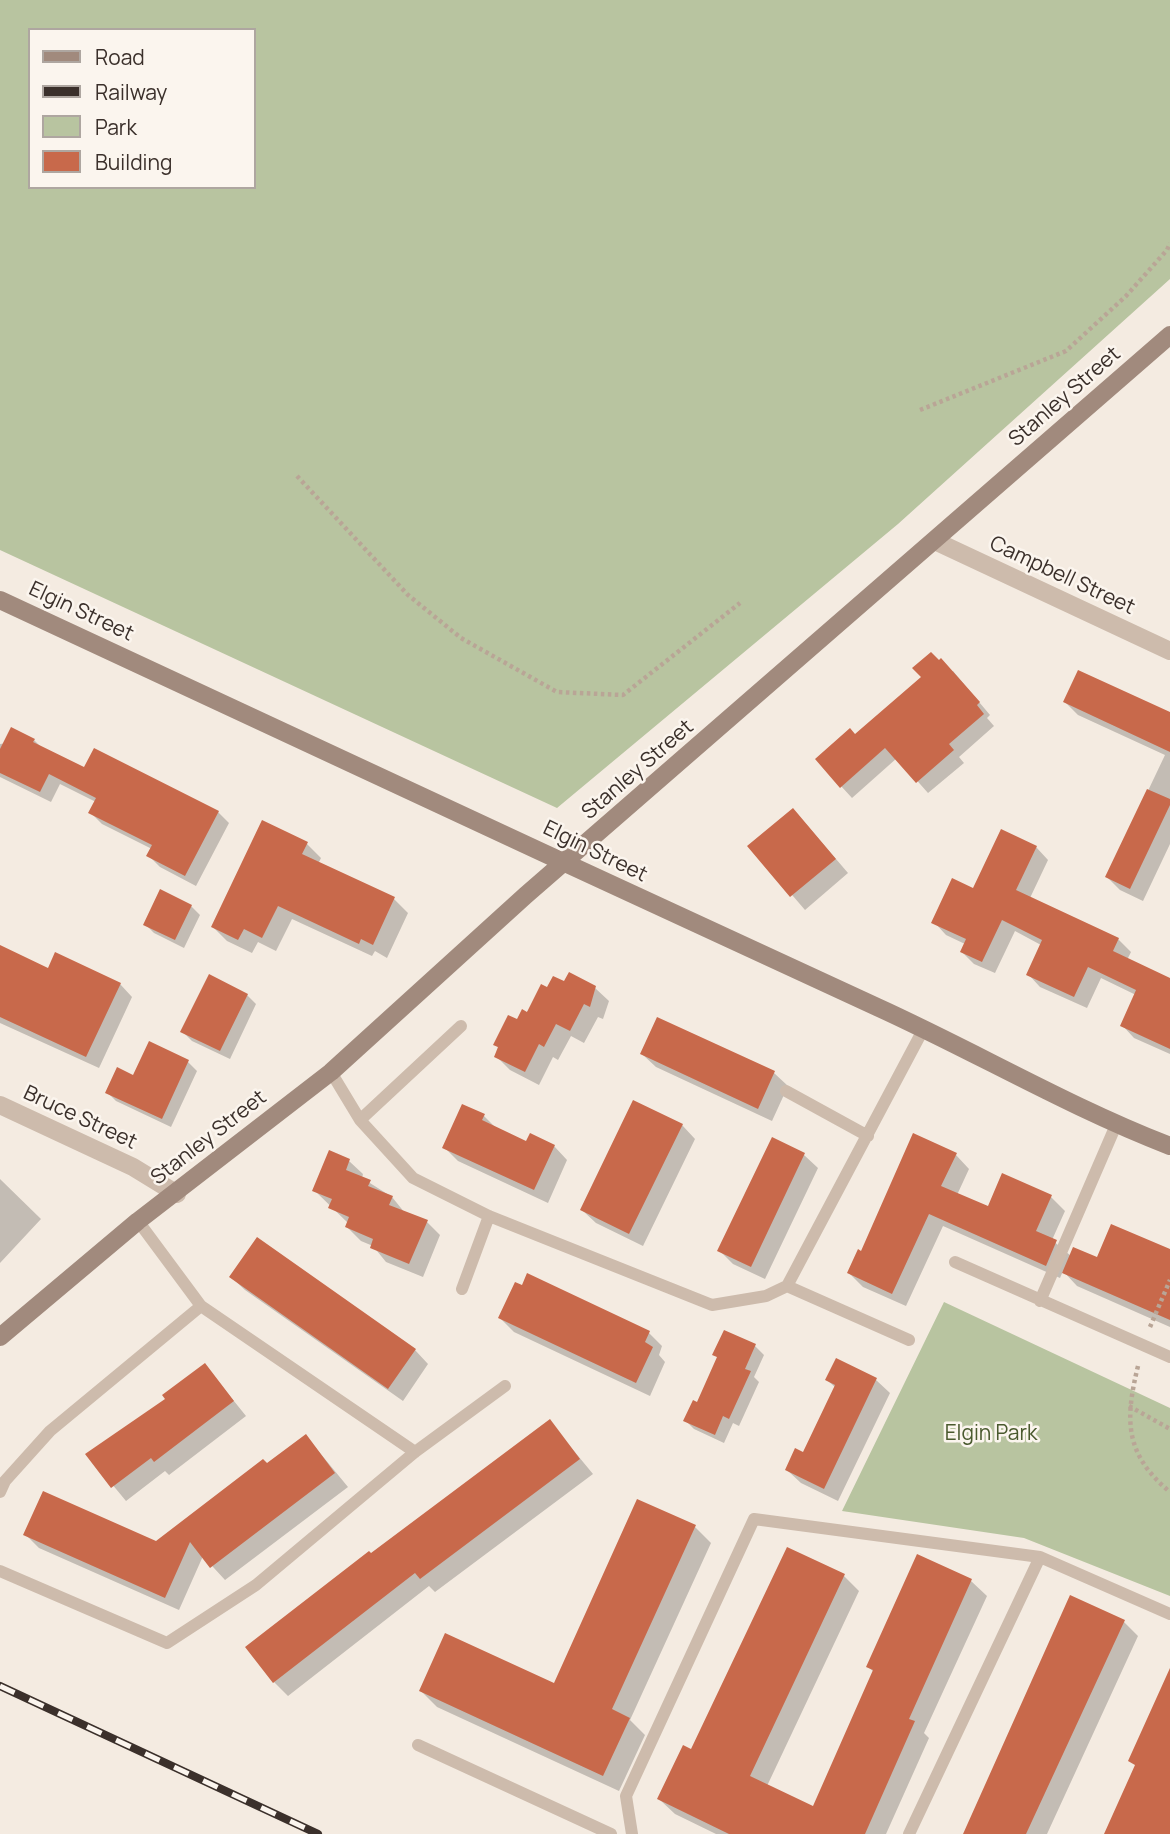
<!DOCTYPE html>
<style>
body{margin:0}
#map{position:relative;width:1170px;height:1834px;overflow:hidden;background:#f4ebe1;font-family:Manrope,sans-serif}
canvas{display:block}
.legend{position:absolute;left:28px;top:28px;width:228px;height:161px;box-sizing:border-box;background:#fbf5ee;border:2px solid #aea6a0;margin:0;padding:9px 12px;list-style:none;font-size:21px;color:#3b302b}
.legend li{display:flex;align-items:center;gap:14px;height:35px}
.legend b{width:35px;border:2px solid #aea6a0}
</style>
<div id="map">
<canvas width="1170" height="1834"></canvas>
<ul class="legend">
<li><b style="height:9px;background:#a18a7d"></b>Road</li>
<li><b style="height:9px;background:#3b302b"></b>Railway</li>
<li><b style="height:19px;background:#b8c4a0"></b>Park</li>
<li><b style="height:19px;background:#c8694b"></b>Building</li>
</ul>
</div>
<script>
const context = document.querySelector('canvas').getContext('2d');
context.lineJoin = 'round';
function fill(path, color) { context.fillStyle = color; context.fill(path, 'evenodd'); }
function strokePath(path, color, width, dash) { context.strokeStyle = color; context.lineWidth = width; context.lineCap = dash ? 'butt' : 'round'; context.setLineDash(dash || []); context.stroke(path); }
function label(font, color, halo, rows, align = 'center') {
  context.font = font + ' Manrope,sans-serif'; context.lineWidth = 5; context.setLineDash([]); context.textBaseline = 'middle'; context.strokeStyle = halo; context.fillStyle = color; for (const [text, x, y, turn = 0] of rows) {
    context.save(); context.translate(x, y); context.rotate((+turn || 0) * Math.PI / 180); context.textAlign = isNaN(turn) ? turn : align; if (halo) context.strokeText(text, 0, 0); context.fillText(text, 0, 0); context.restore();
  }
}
fill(new Path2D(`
 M0 0H1170V279L898 524 557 808 0 550ZM30 30H254V187H30Z
 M944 1302 1170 1408V1596L1024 1538 842 1511Z`), '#b8c4a0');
fill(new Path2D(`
 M953 671 990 715 987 718 994 726 959 757 964 763 928 793 897 758 852 798 841 786 856 736Z
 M1065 702 1170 714V844L1143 901 1120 890 1107 877 1165 755 1078 715Z
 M34 740 43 749 85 769 218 812 229 823 196 886 160 867 149 856 152 849 102 824 91 813 96 802 60 784 51 802 0 777V744Z
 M263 823 307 844 321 858 318 864 394 899 408 913 387 958 375 951 372 956 292 919 276 951 258 942 252 953 227 941 213 927Z
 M806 824 848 873 805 910 750 846Z
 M1036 847 1048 860 1030 898 1118 939 1131 952 1127 960 1170 980V1054L1134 1038 1122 1025 1136 995 1101 978 1087 1008 1040 987 1028 974 1041 945 1015 931 995 973 974 964 962 952 965 944 946 935 934 922Z
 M191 906 200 915 184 948 154 933 145 924Z
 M0 948 49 970 120 984 132 997 99 1068 0 1023Z
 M565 983 595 988 609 1001 603 1019 598 1017 584 1043 571 1036 558 1060 553 1057 539 1085 510 1070 496 1056 500 1049 495 1045 548 990Z
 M247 995 256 1004 230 1059 192 1041 183 1032Z
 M642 1054 774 1073 788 1086 772 1121 656 1067Z
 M188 1062 197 1071 171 1127 116 1101 107 1092 134 1077Z
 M484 1116 498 1130 527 1143 554 1146 567 1160 548 1203 458 1161 444 1147Z
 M682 1125 695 1139 643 1246 596 1223 582 1210Z
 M772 1139 804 1155 818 1168 765 1279 733 1264 719 1250Z
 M330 1153 349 1161 363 1174 362 1178 392 1197 405 1213 427 1222 440 1235 423 1277 386 1262 373 1246 361 1241 347 1227 349 1224 314 1190Z
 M956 1155 969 1169 957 1195 989 1209 1051 1197 1065 1211 1052 1240 1071 1256 1170 1292V1327L1077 1286 1063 1271 1060 1278 943 1226 906 1306 863 1287 849 1273 862 1253Z
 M0 1179 41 1219 0 1263Z
 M231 1277 415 1350 428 1364 403 1401 245 1290Z
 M500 1318 649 1333 662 1346 659 1355 665 1362 650 1396 514 1332Z
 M755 1346 764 1355 754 1377 759 1382 739 1426 733 1423 724 1443 694 1429 685 1420 698 1404 719 1359 715 1355Z
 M837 1361 876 1380 890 1393 838 1501 801 1483 787 1470 804 1454 836 1388 827 1380Z
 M205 1365 246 1416 169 1475 165 1471 126 1501 87 1454 167 1399Z
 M550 1422 593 1474 435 1592 429 1586 288 1696 274 1682 371 1555Z
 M306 1436 348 1487 225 1580 203 1556 179 1610 39 1548 25 1534 156 1543Z
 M695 1527 711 1543 630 1720 645 1735 619 1791 437 1707 421 1691 554 1685Z
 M918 1556 971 1581 987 1596 924 1733 929 1738 886 1834H716L675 1814 659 1799 692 1751 844 1576 859 1591 767 1786 814 1808 874 1672 868 1667Z
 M1071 1598 1124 1622 1138 1636 1047 1834H965Z`), '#0003');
fill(new Path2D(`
 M931 652 939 660 941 658 980 702 977 705 984 714 949 744 954 750 916 783 885 748 840 788 815 759 850 728 855 734 921 677 912 668Z
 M1078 670 1170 712V752L1063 702Z
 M11 727 35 739 33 742 84 767 94 748 219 811 185 876 146 856 152 845 88 813 96 798 49 774 40 792 0 773V749Z
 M1147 789 1170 799V805L1130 889 1105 877Z
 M793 808 836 859 790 897 747 846Z
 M262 820 308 842 302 854 395 897 373 945 361 939 359 944 278 906 262 938 244 929 238 940 211 927Z
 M1001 829 1037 846 1016 890 1119 938 1113 951 1170 978V1049L1120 1026 1136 990 1088 967 1074 997 1026 975 1042 940 1002 920 982 962 960 952 966 939 931 923 952 878 973 888Z
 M160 889 192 905 175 940 143 925Z
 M0 945 48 968 55 952 121 983 86 1057 0 1017Z
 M569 972 596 986 590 1007 584 1004 570 1031 556 1024 544 1047 539 1044 525 1072 494 1057 498 1047 493 1045 508 1015 517 1019 522 1009 527 1012 541 984 547 987 553 976 564 981Z
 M209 974 248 994 220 1051 180 1032Z
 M657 1017 775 1071 758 1109 640 1054Z
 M149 1041 189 1060 162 1119 105 1093 117 1067 133 1075Z
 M633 1100 683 1124 629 1234 580 1210Z
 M462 1104 485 1114 482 1120 526 1141 530 1133 555 1145 534 1190 442 1148Z
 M913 1133 957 1153 941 1186 988 1206 1002 1173 1052 1195 1036 1231 1057 1240 1046 1266 929 1214 892 1294 847 1273 858 1249 861 1251Z
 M772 1137 805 1153 751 1267 717 1251Z
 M329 1150 350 1159 346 1170 371 1180 368 1186 393 1196 389 1205 428 1220 409 1264 370 1248 373 1239 345 1227 349 1217 328 1208 332 1199 312 1191Z
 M1111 1224 1170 1249V1320L1062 1273 1073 1247 1097 1257Z
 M257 1237 416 1349 388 1389 229 1277Z
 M527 1273 650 1331 645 1342 653 1347 636 1383 498 1318 515 1282 522 1285Z
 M724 1330 756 1344 745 1369 751 1371 729 1419 723 1416 715 1435 683 1421 693 1400 697 1402 717 1357 712 1355Z
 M836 1358 877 1378 824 1489 785 1470 795 1448 803 1452 835 1385 825 1380Z
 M205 1363 234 1401 154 1462 151 1458 111 1488 85 1454 165 1399 162 1395Z
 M550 1419 580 1459 420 1579 415 1573 273 1683 245 1647 369 1551 371 1553Z
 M306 1434 335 1473 210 1568 190 1542 165 1598 23 1535 43 1491 156 1541 263 1459 267 1463Z
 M637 1499 696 1525 612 1709 630 1718 603 1776 419 1691 445 1633 554 1683Z
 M787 1547 845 1574 750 1776 813 1806 873 1670 866 1667 917 1554 972 1579 909 1719 915 1721 865 1834H729L657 1799 683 1745 691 1749Z
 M1070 1595 1125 1620 1026 1834H963Z
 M1170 1668V1834H1104L1135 1765 1128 1761Z`), '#c8694b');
strokePath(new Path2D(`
 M920 410 1066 351 1126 296 1167 250 1170 243
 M297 476 408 595 461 638 557 692 623 695 740 603
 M1150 1327 1170 1280
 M1138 1366C1125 1419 1124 1454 1170 1492
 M1129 1406 1170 1429`), '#b9a596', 4.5, [3.5, 3.5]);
strokePath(new Path2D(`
 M331 1072 360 1120 413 1178 489 1216 712 1305 766 1296 787 1286 924 1028
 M786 1091 868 1136
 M360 1120 461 1026
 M138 1221 201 1306 415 1452
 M955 1262 1170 1357
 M787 1286 909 1340
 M462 1289 489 1216
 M1040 1301 1116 1125
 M0 1492 5 1481 50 1431 201 1306
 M0 1571 167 1643 256 1585 415 1452 505 1386
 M418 1745 611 1834
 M632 1834 626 1796 754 1519 1040 1557 1170 1614
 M909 1834 1040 1557`), '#cdbbac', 12);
strokePath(new Path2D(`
 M935 541 1170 651
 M0 1105 133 1167 177 1194`), '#cdbbac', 18);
strokePath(new Path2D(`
 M0 600C292 735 584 873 877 1007 976 1052 1069 1107 1170 1146
 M0 1337 138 1221 331 1072 526 895 1170 335`), '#a18a7d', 18);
const rail = new Path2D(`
 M0 1686 318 1834`);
strokePath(rail, '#3b302b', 8);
strokePath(rail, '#fbf5ee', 5, [16]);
label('21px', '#3b302b', '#fbf5ee', [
 ["Stanley Street",1065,397,-41],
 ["Campbell Street",1062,576,25],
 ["Elgin Street",81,612,25],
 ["Stanley Street",638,770,-41],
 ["Elgin Street",595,852,26],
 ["Bruce Street",80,1118,25],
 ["Stanley Street",209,1138,-38]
]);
label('21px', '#4a5a2e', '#fbf5ee', [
 ["Elgin Park",991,1434]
]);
</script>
